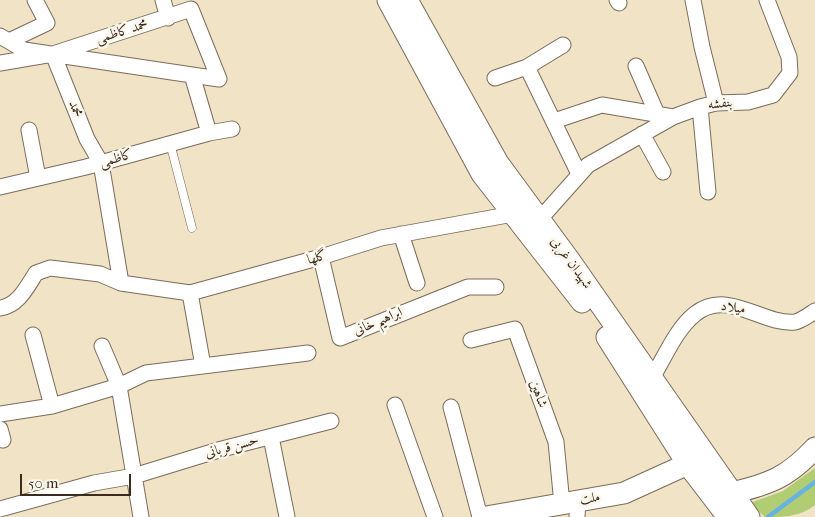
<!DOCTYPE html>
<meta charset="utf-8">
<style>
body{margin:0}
#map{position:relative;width:815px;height:517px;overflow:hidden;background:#f1e3c6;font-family:"IM FELL French Canon",serif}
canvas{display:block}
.scale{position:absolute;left:20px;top:474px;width:111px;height:22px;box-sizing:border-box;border:2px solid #3b2a1e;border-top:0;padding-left:6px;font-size:15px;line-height:18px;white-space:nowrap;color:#3b2a1e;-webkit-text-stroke:4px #fbf7ec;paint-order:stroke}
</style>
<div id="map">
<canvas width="815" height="517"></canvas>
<div class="scale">50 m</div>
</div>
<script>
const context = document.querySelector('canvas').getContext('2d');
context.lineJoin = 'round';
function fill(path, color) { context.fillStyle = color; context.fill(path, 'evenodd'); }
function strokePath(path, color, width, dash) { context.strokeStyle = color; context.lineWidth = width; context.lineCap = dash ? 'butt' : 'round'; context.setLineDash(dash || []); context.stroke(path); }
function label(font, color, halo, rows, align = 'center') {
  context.font = font + ' "IM FELL French Canon",Amiri,serif'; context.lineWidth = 5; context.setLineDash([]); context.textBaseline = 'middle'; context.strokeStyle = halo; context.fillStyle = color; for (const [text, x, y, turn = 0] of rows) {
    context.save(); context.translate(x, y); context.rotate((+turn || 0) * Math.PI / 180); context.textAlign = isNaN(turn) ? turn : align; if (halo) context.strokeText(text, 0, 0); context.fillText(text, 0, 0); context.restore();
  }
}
fill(new Path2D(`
 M815 468V505C800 517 784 517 765 517L750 503 783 491Z`), '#b0cd73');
strokePath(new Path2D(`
 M768 517 815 482`), '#67b2e0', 4.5);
const lane = new Path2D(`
 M170 143 192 228`);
const street = new Path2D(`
 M163 0 168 18
 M617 0 619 3
 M693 0 702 47 716 103
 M0 36 24 50 219 79
 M9 41 47 23 35 0
 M53 54 87 139 101 163 121 283
 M0 63 53 54 191 9 219 79
 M636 66 657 114
 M527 67 579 174
 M192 75 209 133
 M495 78 527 67 563 45
 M700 107 708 192
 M554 121 602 105 673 117
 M29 130 38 178
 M642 134 663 172
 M0 187 86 167 209 133 232 129
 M539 220 588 165 673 117 700 107 716 103 748 102 773 95 790 73 789 57 767 0
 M401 234 417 283
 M321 257 340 338 468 287H496
 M190 293 203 366
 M0 308C18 306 27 287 36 273L50 268 100 274 121 283 190 293 321 257 381 238 513 214
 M33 335 52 406
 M471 340 515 329 556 442 562 504
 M102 346 119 386 141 517
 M652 378C665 357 676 329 695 314 727 288 761 325 795 322 801 321 809 315 815 311
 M395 405 435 517
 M451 407 480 517
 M0 414 52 406 119 386 146 373 308 353
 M0 429 3 440
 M271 437 287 517
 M0 509 94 483 134 476 222 449 331 421
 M577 517 578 501`);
const secondary = new Path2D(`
 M388 0 482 174 582 302
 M407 0 498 163 570 261 749 517
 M607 337 689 466 728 517
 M732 493C770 484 788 477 815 448
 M486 517 624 493 701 458`);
strokePath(lane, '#7b6b59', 9);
strokePath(street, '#7b6b59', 17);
strokePath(secondary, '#7b6b59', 23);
strokePath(lane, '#fff', 8);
strokePath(street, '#fff', 15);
strokePath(secondary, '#fff', 21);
label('14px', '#3b2a1e', '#fbf7ec', [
 ["محمد کاظمی",122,32,-17],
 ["بنفشه",720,104,-6],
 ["محمد",75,109,68],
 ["کاظمی",116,159,-16],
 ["گلها",317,258,-16],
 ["شهیدان غربی",571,263,54],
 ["میلاد",733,308,8],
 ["ابراهیم خانی",378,322,-23],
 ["شاهین",538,394,70],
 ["حسن قربانی",232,447,-15],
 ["ملت",590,499,-10]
]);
</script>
